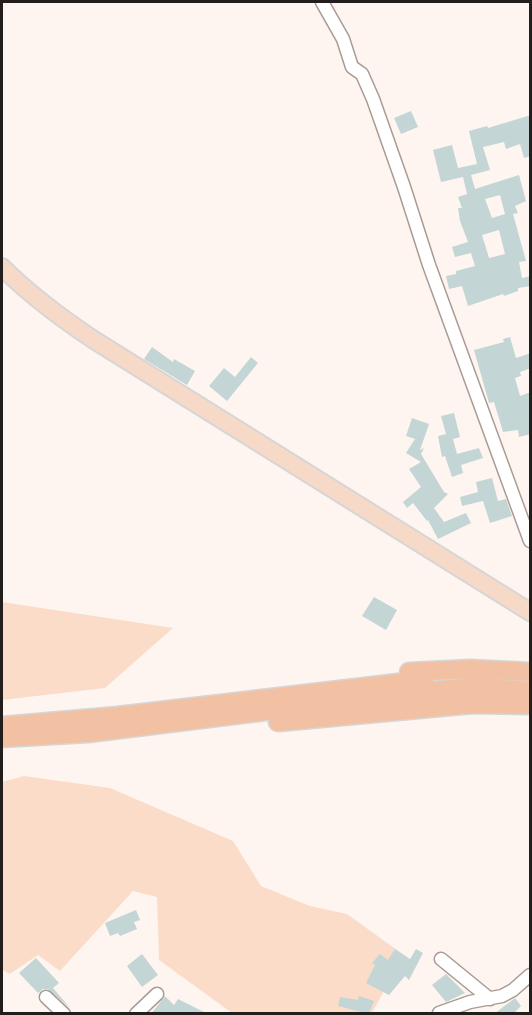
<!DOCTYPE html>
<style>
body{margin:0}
#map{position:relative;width:532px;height:1015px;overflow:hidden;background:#fef5f0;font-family:Commissioner,sans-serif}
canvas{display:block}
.frame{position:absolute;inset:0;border:3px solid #231e1b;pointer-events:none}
</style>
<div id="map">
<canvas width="532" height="1015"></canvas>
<div class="frame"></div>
</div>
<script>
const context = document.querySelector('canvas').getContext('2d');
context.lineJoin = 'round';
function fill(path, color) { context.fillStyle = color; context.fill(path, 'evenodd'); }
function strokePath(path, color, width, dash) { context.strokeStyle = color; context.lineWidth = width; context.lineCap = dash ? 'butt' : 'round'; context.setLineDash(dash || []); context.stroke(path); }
fill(new Path2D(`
 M2 602 173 628 105 688 2 700Z
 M24 776 110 788 233 841 261 886 310 906 347 914 404 955 372 1013H232L159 960 157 897 133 891 60 971 38 955 10 974 2 970V782Z`), '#fbdcc9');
fill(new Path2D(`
 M411 111 418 127 401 134 394 118Z
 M531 115V156L524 158 520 144 506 149 504 142 483 147 490 170 471 175 475 189 519 175 526 201 515 206 518 213 513 214 526 261 519 262 522 278 531 276V286L518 288V291L504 296 503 294 468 306 462 286 449 289 446 276 456 274V271L475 266 471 253 455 257 452 247 468 242 460 221 458 208H462L458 197 467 194 463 177 441 182 433 150 452 145 458 168 477 164 469 131 487 126 488 128ZM500 195 505 214 492 218 485 199ZM499 230 505 254 489 258 482 235Z
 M510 337 516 358 531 353V368L520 372 521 376 515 378 520 396 531 392V434L519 437 518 430 503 432 494 402 489 403 474 350 504 342 503 339Z
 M152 347 173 362 174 359 195 371 187 385 144 359Z
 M251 357 258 363 227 401 209 386 224 368 235 377Z
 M454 413 460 437 453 439 457 454 479 448 483 458 461 465 463 473 452 477 445 456 442 457 438 436 446 434 441 416Z
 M412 418 429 424 420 450 424 448 421 454 444 492 448 494 434 508 444 522 466 513 471 523 438 539 428 520 427 521 413 503 407 508 403 502 421 487 409 469 421 462 406 453 415 439 406 436Z
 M492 478 498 501 506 499 512 516 490 523 483 501 462 506 460 497 478 492 476 482Z
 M374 597 397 610 386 630 362 616Z
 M136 910 140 920 134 922 137 929 120 936 118 933 110 936 105 923Z
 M395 949 410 959 416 949 423 953 409 980 405 976 389 995 366 983 375 965 372 963 380 954 388 960Z
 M142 954 158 975 142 987 127 966Z
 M36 958 59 983 53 988 70 1008 48 989H43L38 993 19 973Z
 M446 974 465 993 446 1002 432 985Z
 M165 996 174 1005 178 999 208 1014H169L166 1012 165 1014H151Z
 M359 996 374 1001 369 1014 338 1006 340 997 358 1000Z
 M515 998 521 1006 513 1014H494Z`), '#c3d5d5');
const minor = new Path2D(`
 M322 2 343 39 352 67 362 74 373 99 404 187 429 265 530 541
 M441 959 490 999
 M46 997 64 1014
 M439 1013 470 1002 502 996 513 990 530 975
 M136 1014 157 994`);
const major = new Path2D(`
 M2 267C30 295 61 318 94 340L530 612`);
const highway = new Path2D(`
 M409 672 470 669 530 672
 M278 722 473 704 530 705
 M2 726 118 716 424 680
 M2 738 88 733 419 692 473 687 530 691`);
strokePath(minor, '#a99b94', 15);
strokePath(major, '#d7d6d6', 20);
strokePath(highway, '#d7d6d6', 21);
strokePath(minor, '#fff', 12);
strokePath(major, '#f7d9c7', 16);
strokePath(highway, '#f2c0a2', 18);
</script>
